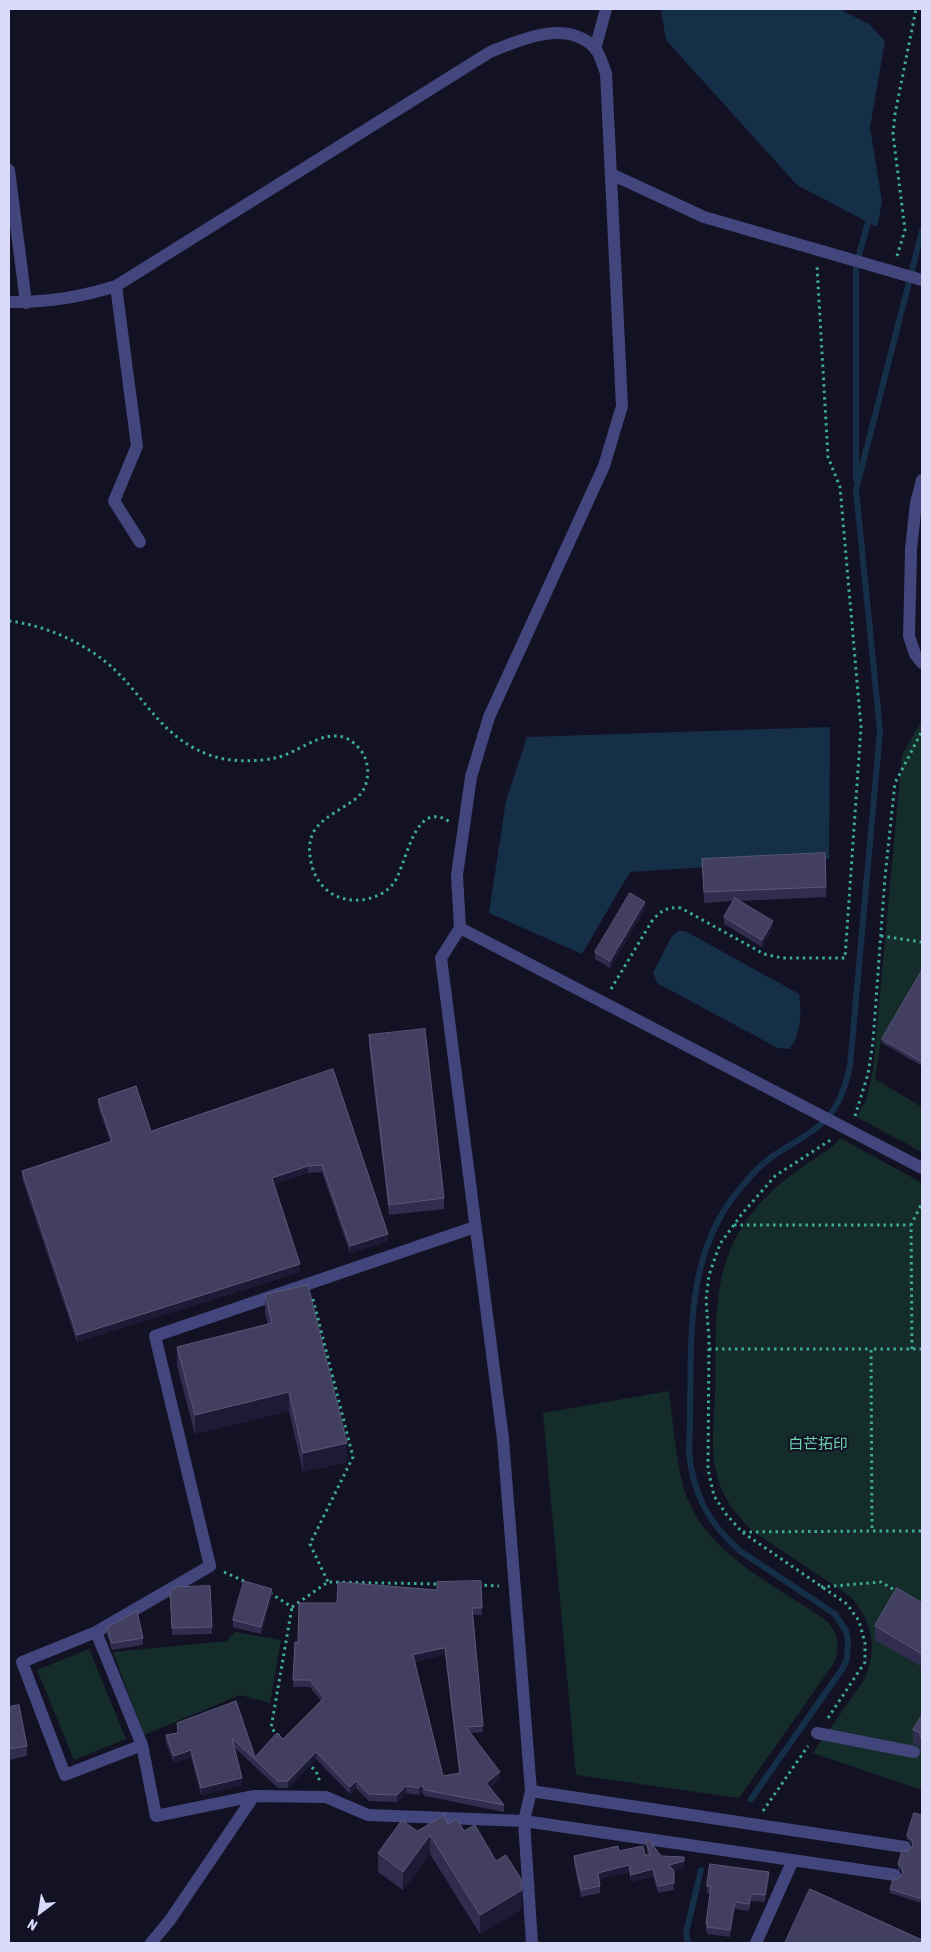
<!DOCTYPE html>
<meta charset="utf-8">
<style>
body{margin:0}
#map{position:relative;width:931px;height:1952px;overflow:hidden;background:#131224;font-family:"Asap Condensed",sans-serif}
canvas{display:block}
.frame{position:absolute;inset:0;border:10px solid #d9d9fa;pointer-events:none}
.north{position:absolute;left:15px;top:1887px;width:50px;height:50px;-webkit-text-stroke:4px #131224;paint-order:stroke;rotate:211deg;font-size:14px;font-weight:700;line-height:20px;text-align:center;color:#d9d9fa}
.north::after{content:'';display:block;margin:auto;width:18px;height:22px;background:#d9d9fa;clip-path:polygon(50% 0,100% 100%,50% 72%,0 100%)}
</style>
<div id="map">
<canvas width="931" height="1952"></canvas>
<div class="frame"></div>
<div class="north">N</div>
</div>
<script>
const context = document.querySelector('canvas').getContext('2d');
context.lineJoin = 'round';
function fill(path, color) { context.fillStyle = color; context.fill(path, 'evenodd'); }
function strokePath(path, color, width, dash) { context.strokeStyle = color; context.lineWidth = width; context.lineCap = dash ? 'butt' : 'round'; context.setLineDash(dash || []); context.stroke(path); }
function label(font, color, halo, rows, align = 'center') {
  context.font = font + ' "Asap Condensed","Noto Sans SC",sans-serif'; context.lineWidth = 4; context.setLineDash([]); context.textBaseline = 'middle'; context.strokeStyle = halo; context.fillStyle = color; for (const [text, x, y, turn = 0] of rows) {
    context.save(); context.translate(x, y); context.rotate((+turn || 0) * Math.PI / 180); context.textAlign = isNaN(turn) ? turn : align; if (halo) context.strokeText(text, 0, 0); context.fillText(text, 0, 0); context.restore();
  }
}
fill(new Path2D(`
 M922 720V968L881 1040 875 1079 922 1107V1152L857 1117 867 1098 873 1070 902 755Z
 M840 1138 922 1183V1790L813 1753 864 1680C878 1649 873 1622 851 1597L754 1532C737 1516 723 1499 717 1476 710 1450 714 1423 715 1396 717 1343 710 1280 739 1232 763 1192 795 1172 833 1146Z
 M669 1391C673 1422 675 1455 683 1486 703 1555 774 1583 828 1622 839 1635 840 1648 834 1663L739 1798 576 1775 543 1413Z
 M235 1632 281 1640 270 1703 240 1695 144 1735 113 1652 227 1641Z
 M89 1649 126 1739 74 1760 37 1670Z`), '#152d2a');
fill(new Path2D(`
 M661 9H839L869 24 885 41 870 127 882 202 877 227 797 185 666 40Z
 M830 727 829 859 630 872 582 954 489 913 506 801 527 737Z
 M678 931H685L799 994C802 1011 801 1037 789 1049L778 1048 657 983 653 973 672 936Z`), '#162f49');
strokePath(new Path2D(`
 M856 479V266L868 222
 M751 1799 843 1668 847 1659 848 1640 846 1631 835 1614 740 1551C708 1523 692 1492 689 1450 694 1363 678 1261 739 1190 747 1180 756 1170 765 1162 787 1144 818 1134 834 1109 843 1095 846 1082 850 1066L880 731 856 490 922 231
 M688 1943 686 1933 701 1870`), '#162f49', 6);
strokePath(new Path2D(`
 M897 256 905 230 893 134 895 114 916 9
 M9 621C46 625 90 645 117 672 150 705 164 739 212 756 231 762 256 762 275 758 303 752 332 719 358 747 372 761 371 789 354 800 329 818 303 824 311 862 313 873 319 884 328 891 337 898 349 901 360 900 372 899 385 894 393 884 407 867 413 797 450 822
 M881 936 922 942
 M611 989 652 921C661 910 667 907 681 908L764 954 782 958H845L861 727 840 487 828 457 817 266
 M855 1116 868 1074 873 1042 885 877 895 783 922 731
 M734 1225H911
 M313 1299 353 1457 310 1544 328 1582
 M709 1349H871
 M912 1349 911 1225 922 1203
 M922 1349H871L872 1531H922
 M743 1532 872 1531
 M224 1572 246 1582
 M478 1585 499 1586
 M821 1587 881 1582 898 1592
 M270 1593 292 1607 328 1582 439 1584
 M828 1718 865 1662V1643L859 1621 847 1604 742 1532 726 1514 714 1496 708 1469 709 1338 706 1300 709 1275 720 1244 741 1215 775 1176 832 1139
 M279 1736 271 1728 292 1607
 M307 1763 316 1771 320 1782
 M763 1811 808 1746`), '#3eaa98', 3, [2.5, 4]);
strokePath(new Path2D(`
 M595 49 606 9
 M9 170 26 303
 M611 174 704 217 922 280
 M116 286 137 446 114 501 140 542
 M9 302C46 303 81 297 116 286L490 52C522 39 566 19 595 48 600 54 603 66 606 73L622 406 604 466 489 717 471 777 457 875 460 928 441 958 503 1439 531 1791 524 1821 532 1943
 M922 480 916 503 911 549 909 636 915 654 922 663
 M460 928 922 1168
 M96 1632 142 1745 156 1816 254 1796 326 1797 368 1815 524 1821 895 1875
 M817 1733 914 1752
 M142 1745 65 1775 22 1662 96 1632 210 1566 155 1336 475 1227
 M531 1791 905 1847
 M151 1943 170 1920 254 1796
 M756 1943 793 1860`), '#42467d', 12);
fill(new Path2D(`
 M702 859 826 887V897L739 901 773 928 762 947 724 924V917L733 901 704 903Z
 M645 909 610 968 595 959V952Z
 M922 970V1066L882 1043V1039Z
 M369 1035 444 1198V1209L389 1215 369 1046Z
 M333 1069 388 1241 350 1253 322 1172 308 1173 274 1184 300 1272 77 1342 22 1178V1171L110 1141 98 1106V1099L151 1131Z
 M265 1295 347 1462 303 1472 289 1411 195 1434 177 1366V1347L268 1324 265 1314Z
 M481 1581 482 1615H473L483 1732 471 1733 500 1779 490 1787 504 1805V1812L425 1796 422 1792 419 1795 406 1793 397 1802 369 1801 356 1788 350 1794 316 1759 288 1788H278L234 1747 242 1785 201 1795 191 1757 174 1763 166 1742V1735L178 1733 177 1723 236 1701 255 1757 283 1739 321 1701 310 1687H293L295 1642H298L337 1603 437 1590ZM445 1654 459 1773 443 1776 415 1662Z
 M272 1596 261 1634 233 1627V1620Z
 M170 1598 212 1627V1634L172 1635Z
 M922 1603V1667L875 1640V1626Z
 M107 1628 143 1638V1645L112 1650 107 1635Z
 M9 1707 27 1746V1756L9 1760Z
 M922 1715V1753L919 1746 913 1744V1730Z
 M922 1815V1903L890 1893V1889L903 1874 902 1872 898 1868V1864L913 1846 912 1844 907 1839V1836Z
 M446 1820 448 1824 464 1831 522 1909 480 1934 430 1854 403 1890 378 1872V1853L417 1831Z
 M646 1840 661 1856 684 1868 673 1871 674 1890 658 1893 653 1876 631 1882 629 1872 599 1879 600 1886V1893L581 1897 574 1863V1856L619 1851 648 1855 646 1847Z
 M769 1879 765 1902 751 1901 749 1911 735 1909 730 1937 707 1934V1931H706V1924L710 1893H707V1886Z`), '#302d4f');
fill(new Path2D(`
 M645 902V909L610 968V961Z
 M773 921V928L762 947V940Z
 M308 1166V1173L272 1185V1178Z
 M388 1234V1241L350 1253V1246Z
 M300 1264V1272L77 1342V1335Z
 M289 1392V1411L195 1434V1415Z
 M347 1443V1462L303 1472V1453Z
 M272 1589V1596L261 1634V1627Z
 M445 1648V1654L413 1662V1655Z
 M191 1750V1757L174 1763V1756Z
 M316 1752V1759L288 1788V1781Z
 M500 1772V1779L486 1790V1783Z
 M242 1778V1785L201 1795V1788Z
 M356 1781V1788L350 1794V1787Z
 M422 1785V1792L419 1795V1788Z
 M406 1786V1793L397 1802V1795Z
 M430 1835V1854L403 1890V1872Z
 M684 1861V1868L669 1872V1865Z
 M629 1865V1872L598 1880V1873Z
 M653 1869V1876L631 1882V1875Z
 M769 1872V1879L765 1902V1895Z
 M522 1890V1909L480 1934V1915Z
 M735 1902V1909L730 1937V1930Z`), '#1d1a36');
const building = new Path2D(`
 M825 853 826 887 704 892 702 859Z
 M630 893 645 902 610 961 595 952Z
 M735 898 773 921 762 940 724 917Z
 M922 970V1062L882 1039Z
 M425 1029 444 1198 389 1205 369 1035Z
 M333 1069 388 1234 350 1246 322 1165 308 1166 272 1178 300 1264 77 1335 22 1171 112 1141 98 1099 136 1086 151 1131Z
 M308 1285 347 1443 303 1453 289 1392 195 1415 177 1347 272 1323 265 1295Z
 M244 1581 272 1589 261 1627 233 1620Z
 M481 1581 482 1608H472L483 1726 466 1727 500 1772 486 1783 504 1805 425 1790 422 1785 419 1788 406 1786 397 1795 369 1794 356 1781 350 1787 316 1752 288 1781H278L232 1738 242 1778 201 1788 191 1750 174 1756 166 1735 178 1733 177 1723 236 1701 255 1757 277 1733 283 1739 324 1698 310 1680H293L295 1642H298L299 1603H337L338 1582 437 1590V1582ZM445 1648 460 1773 443 1776 413 1655Z
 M210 1586 212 1627 172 1628 170 1591 177 1587Z
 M897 1588 922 1603V1654L875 1626Z
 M137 1611 143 1638 112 1643 107 1628Z
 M19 1705 27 1746 9 1749V1707Z
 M922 1715V1740L919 1732 913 1730Z
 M914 1813 922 1815V1899L890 1889 893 1879H898L903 1873 902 1868 898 1864 902 1851H908L913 1845 912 1840 907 1836Z
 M446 1814 444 1817 448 1824 457 1819 464 1831 475 1825 496 1861 506 1855 521 1879 522 1890 480 1915 430 1835 403 1872 378 1853 402 1820 417 1831Z
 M646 1840H649L661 1856 684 1857V1861L669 1865 674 1871V1883L658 1886 653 1869 631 1875 629 1865 598 1873 600 1886 581 1890 574 1856 618 1846 619 1851 643 1846 645 1855H650Z
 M710 1864 769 1872 765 1895 751 1894 749 1904 735 1902 730 1930 707 1927 708 1924H706L711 1886H707Z
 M810 1889 922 1940V1943H785Z`);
fill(building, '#423f61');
strokePath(building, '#5a5879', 1);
label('15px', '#6dd2ae', '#131224', [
 ["白芒拓印",818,1444]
]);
</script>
